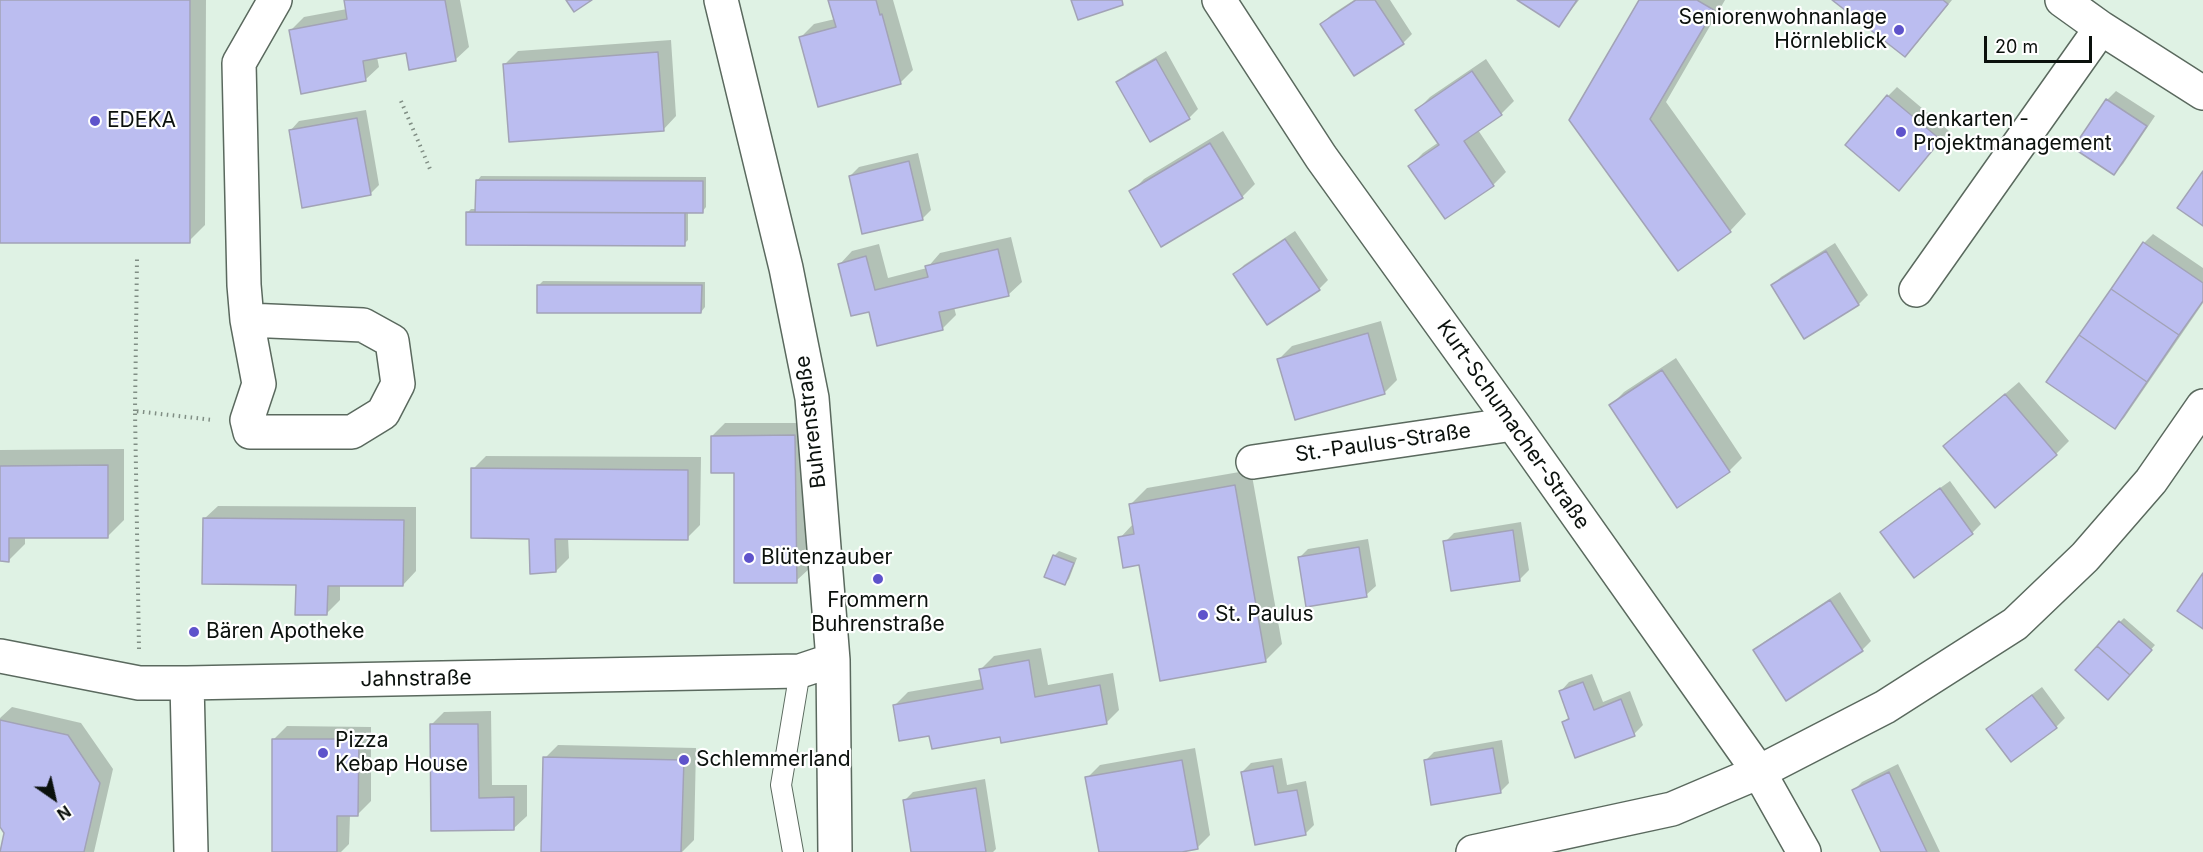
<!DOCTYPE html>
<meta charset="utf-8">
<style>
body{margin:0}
#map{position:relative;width:2203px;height:852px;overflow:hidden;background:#dff2e4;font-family:Inter,sans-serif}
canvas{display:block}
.north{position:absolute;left:24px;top:768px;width:60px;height:60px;-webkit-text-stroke:4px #fff;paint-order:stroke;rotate:146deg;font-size:16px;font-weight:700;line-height:24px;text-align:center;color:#0b110d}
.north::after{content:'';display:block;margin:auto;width:21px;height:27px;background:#0b110d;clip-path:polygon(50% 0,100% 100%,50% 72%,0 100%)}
.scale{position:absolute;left:1984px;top:36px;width:108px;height:27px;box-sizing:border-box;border:3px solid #0b110d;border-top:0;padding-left:8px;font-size:18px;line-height:21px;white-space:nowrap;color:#0b110d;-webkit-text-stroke:4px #fff;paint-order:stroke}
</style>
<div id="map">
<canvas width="2203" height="852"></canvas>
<div class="north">N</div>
<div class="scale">20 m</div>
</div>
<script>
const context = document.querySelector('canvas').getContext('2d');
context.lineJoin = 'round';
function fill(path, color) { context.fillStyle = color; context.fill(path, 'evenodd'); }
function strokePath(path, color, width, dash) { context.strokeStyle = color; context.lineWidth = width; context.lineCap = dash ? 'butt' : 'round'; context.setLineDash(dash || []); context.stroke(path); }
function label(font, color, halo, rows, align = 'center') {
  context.font = font + ' Inter,sans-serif'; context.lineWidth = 4.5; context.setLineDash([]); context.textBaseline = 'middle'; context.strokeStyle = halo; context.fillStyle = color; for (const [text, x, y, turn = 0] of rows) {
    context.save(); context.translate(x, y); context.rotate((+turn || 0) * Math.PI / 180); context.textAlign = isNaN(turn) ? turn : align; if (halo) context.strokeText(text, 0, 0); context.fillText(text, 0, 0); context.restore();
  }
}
fill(new Path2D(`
 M0 0H206L205 225 189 241 0 242Z
 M345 0H460L469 47 455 60 407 51 377 57 379 67 365 80 291 30 304 17 347 9Z
 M830 0H893L913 70 900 83 801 37 814 24 835 19Z
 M1354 0H1390L1412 34 1403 43 1322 24 1331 15Z
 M1520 0H1579L1559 25Z
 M1641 0H1725L1666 102 1746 214 1730 231 1571 120Z
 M1834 0H1952L1918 42 1905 55Z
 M671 40 676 116 663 130 505 64 518 51Z
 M1166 51 1198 109 1189 118 1118 83 1127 74Z
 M1486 59 1514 101 1501 114 1478 130 1506 172 1493 185 1445 217 1410 166 1423 153 1439 142 1417 110 1430 97Z
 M1897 87 1949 131 1908 180 1888 96Z
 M2116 91 2155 116 2123 164 2114 173 2075 148 2107 100Z
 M366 110 379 185 370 194 290 131 299 121Z
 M1223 131 1255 184 1242 197 1131 192 1144 179Z
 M918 153 931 210 922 219 850 176 859 167Z
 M481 176 706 177V207L702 212 688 211V240L684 244 467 213 471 209H477V181Z
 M1295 231 1328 280 1319 289 1235 274 1244 265Z
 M2153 234 2203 268V303L2124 418 2115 427 2049 381 2144 243Z
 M1011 237 1022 282 1008 295 954 307 956 315 943 328 870 310 839 265 852 251 879 244 888 278 927 268 940 253Z
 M1835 243 1868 295 1859 304 1805 337 1772 286 1781 277Z
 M543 281 705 282V307L701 312 539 285Z
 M1381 321 1397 380 1384 393 1279 359 1292 346Z
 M1676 358 1742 458 1729 471 1678 506 1611 405 1624 392Z
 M2019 382 2069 441 2056 454 1958 434Z
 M725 423H808L810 568 796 581 735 472 712 436Z
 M124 449V520L108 536H25V544L9 560H0V450Z
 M486 456 701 457 700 525 687 538H568L569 558 556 571 530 537 473 469Z
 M1251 470 1282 644 1265 661 1140 563 1120 538 1134 523 1130 505 1147 488Z
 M1950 481 1981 524 1972 533 1914 575 1882 532 1891 523Z
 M218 506 416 507V571L403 585 340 584V600L326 614 297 584 204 519Z
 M1521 522 1529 570 1520 579 1445 542 1454 533Z
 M1368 539 1376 586 1366 595 1299 558 1308 549Z
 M1059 551 1077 558 1069 579 1065 583 1054 556Z
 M1840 592 1871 641 1862 650 1787 699 1755 651 1764 642Z
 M2124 618 2155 645 2112 693 2120 622Z
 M1041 648 1048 685 1113 673 1119 710 1106 723 1001 735H931L895 705 908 692 983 679 981 669 994 656Z
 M1592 674 1603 702 1630 691 1643 725 1634 734 1563 723 1570 716 1560 692 1569 682Z
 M2042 687 2065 718 2056 727 1988 729 1997 720Z
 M12 707 81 723 113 769 94 852H1L6 833 0 824V718Z
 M491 711 492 785H527V816L513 829H432L431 725 444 712Z
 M287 726 371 727V801L357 815H350L349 844 341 852H274V739Z
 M1502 740 1509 783 1500 792 1425 761 1434 752Z
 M558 745 696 748 694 840 682 852H610L545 758Z
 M1195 748 1210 835 1197 848 1174 852H1100L1087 778 1100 765Z
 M1282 758 1287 785 1306 781 1314 825 1305 834 1242 772 1251 763Z
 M1898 764 1940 852H1883L1853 791 1862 782Z
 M985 779 996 849 993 852H913L904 801 913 792Z`), '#0003');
const building = new Path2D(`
 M0 0H190V243H0Z
 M344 0H445L456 61 409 70 406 53 363 61 366 81 301 94 289 30 347 19Z
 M566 0H592L574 12Z
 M828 0H876L880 15 882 14 901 84 818 107 799 37 836 27Z
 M1071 0H1122L1123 5 1078 20Z
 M1356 0H1375L1404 44 1354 76 1320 24Z
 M1517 0H1577L1559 27Z
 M1639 0H1697L1714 10 1650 119 1731 232 1678 271 1569 120Z
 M1832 0H1943L1948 4 1905 57Z
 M658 52 664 131 509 142 503 64Z
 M1156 59 1190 119 1150 142 1116 82Z
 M1472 71 1502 115 1464 141 1494 186 1445 219 1408 166 1439 145 1415 110Z
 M1887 95 1941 140 1899 191 1845 145Z
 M2106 99 2147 126 2114 175 2073 148Z
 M357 118 371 195 302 208 289 130Z
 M1210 143 1243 198 1161 247 1129 191Z
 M909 161 923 220 862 234 849 176Z
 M2203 171V226L2177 208Z
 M476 180 703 181V213L475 212Z
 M466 212 685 213V246L466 245Z
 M1285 239 1320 290 1267 325 1233 274Z
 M2143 242 2203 283V301L2179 335 2111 289Z
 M998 249 1009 296 939 312 943 330 877 346 869 312 851 316 838 264 866 256 875 290 928 277 925 266Z
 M1826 251 1859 305 1804 339 1771 285Z
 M537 285H702L701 313H537Z
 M2111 289 2179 335 2147 382 2079 335Z
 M1368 333 1385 394 1295 420 1277 359Z
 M2079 335 2147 382 2115 429 2046 382Z
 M1662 370 1730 472 1677 508 1609 405Z
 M2005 394 2057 455 1995 508 1943 446Z
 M795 435 797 583H734V473H711V436Z
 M108 465V538H9V562L0 561V466Z
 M471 468 688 470V540L555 539 556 572 530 574 529 539 471 538Z
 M1235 485 1266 662 1160 681 1139 565 1123 568 1118 537 1134 534 1129 504Z
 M1940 488 1973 534 1914 578 1880 532Z
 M203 518 404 520 403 586H328L327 615H295L296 585 202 584Z
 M1513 530 1520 581 1451 591 1443 541Z
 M1359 547 1367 597 1306 607 1298 557Z
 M1053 555 1074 563 1065 585 1044 577Z
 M2203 573V629L2177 611Z
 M1830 600 1863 651 1786 701 1753 650Z
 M2119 621 2152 650 2130 675 2097 646Z
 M2097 646 2130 675 2108 700 2075 670Z
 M1029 660 1035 697 1100 685 1107 724 1001 743 1000 737 932 749 929 736 899 741 893 705 983 689 979 669Z
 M1583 682 1594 710 1621 699 1635 736 1575 758 1562 722 1569 719 1559 691Z
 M2032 695 2057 728 2011 762 1986 729Z
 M0 720 68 735 100 783 84 852H0L4 833 0 827Z
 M430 724H478L479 798 514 797V830L431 831Z
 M272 739H359L358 816H337V852H272Z
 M1493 748 1501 793 1431 805 1424 760Z
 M543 757 684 760 681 852H541Z
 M1182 760 1198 849 1182 852H1099L1085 777Z
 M1273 766 1278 793 1297 790 1306 835 1255 845 1241 772Z
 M1889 772 1927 852H1881L1852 790Z
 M976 788 986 852H911L903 800Z`);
fill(building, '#bbbdf0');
strokePath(building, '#a2a3b6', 1.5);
const lane = new Path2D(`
 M793 852 781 785 800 671`);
const street = new Path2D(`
 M721 0 786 268 812 398 833 660 835 852
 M1219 0 1321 157 1513 424 1759 772 1804 852
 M2062 0 2101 28 2203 93
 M1916 290 2101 28
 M247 320 363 325 392 341 398 384 383 413 352 432H250L247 420 259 384 247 320 244 285 239 63 275 0
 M1253 462 1513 424
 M0 656 139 683H187L800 671 833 660
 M187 683 191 852
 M1473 852 1672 809 1759 772 1885 707 2015 624 2085 557 2151 481 2203 406`);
strokePath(lane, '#5a695e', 22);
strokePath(street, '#5a695e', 36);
strokePath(new Path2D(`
 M401 101 430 169
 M135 411 137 259
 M139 649 135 411 213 420`), '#808e84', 4, [1.5, 4.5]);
strokePath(lane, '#fff', 20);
strokePath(street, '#fff', 33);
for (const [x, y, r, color] of [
 [1899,30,6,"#5e53cb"],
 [95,121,6,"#5e53cb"],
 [1901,132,6,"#5e53cb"],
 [749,558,6,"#5e53cb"],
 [878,579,6,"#5e53cb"],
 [1203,615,6,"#5e53cb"],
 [194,632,6,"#5e53cb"],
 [323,753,6,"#5e53cb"],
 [684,760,6,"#5e53cb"]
]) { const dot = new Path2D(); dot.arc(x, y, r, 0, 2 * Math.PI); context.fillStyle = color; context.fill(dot); strokePath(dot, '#fff', 2); }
label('21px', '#0b110d', '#fff', [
 ["Seniorenwohnanlage",1887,18,"right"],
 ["Hörnleblick",1887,42,"right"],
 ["denkarten -",1913,120],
 ["Projektmanagement",1913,144],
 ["EDEKA",107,121],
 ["Blütenzauber",761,558],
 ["Frommern",878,601,"center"],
 ["Buhrenstraße",878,625,"center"],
 ["St. Paulus",1215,615],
 ["Bären Apotheke",206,632],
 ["Pizza",335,741],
 ["Kebap House",335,765],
 ["Schlemmerland",696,760]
], 'left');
label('21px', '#0b110d', '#fff', [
 ["Buhrenstraße",811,422,-97],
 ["Kurt-Schumacher-Straße",1513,425,55],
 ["St.-Paulus-Straße",1383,443,-8],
 ["Jahnstraße",416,679,-1]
]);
</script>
